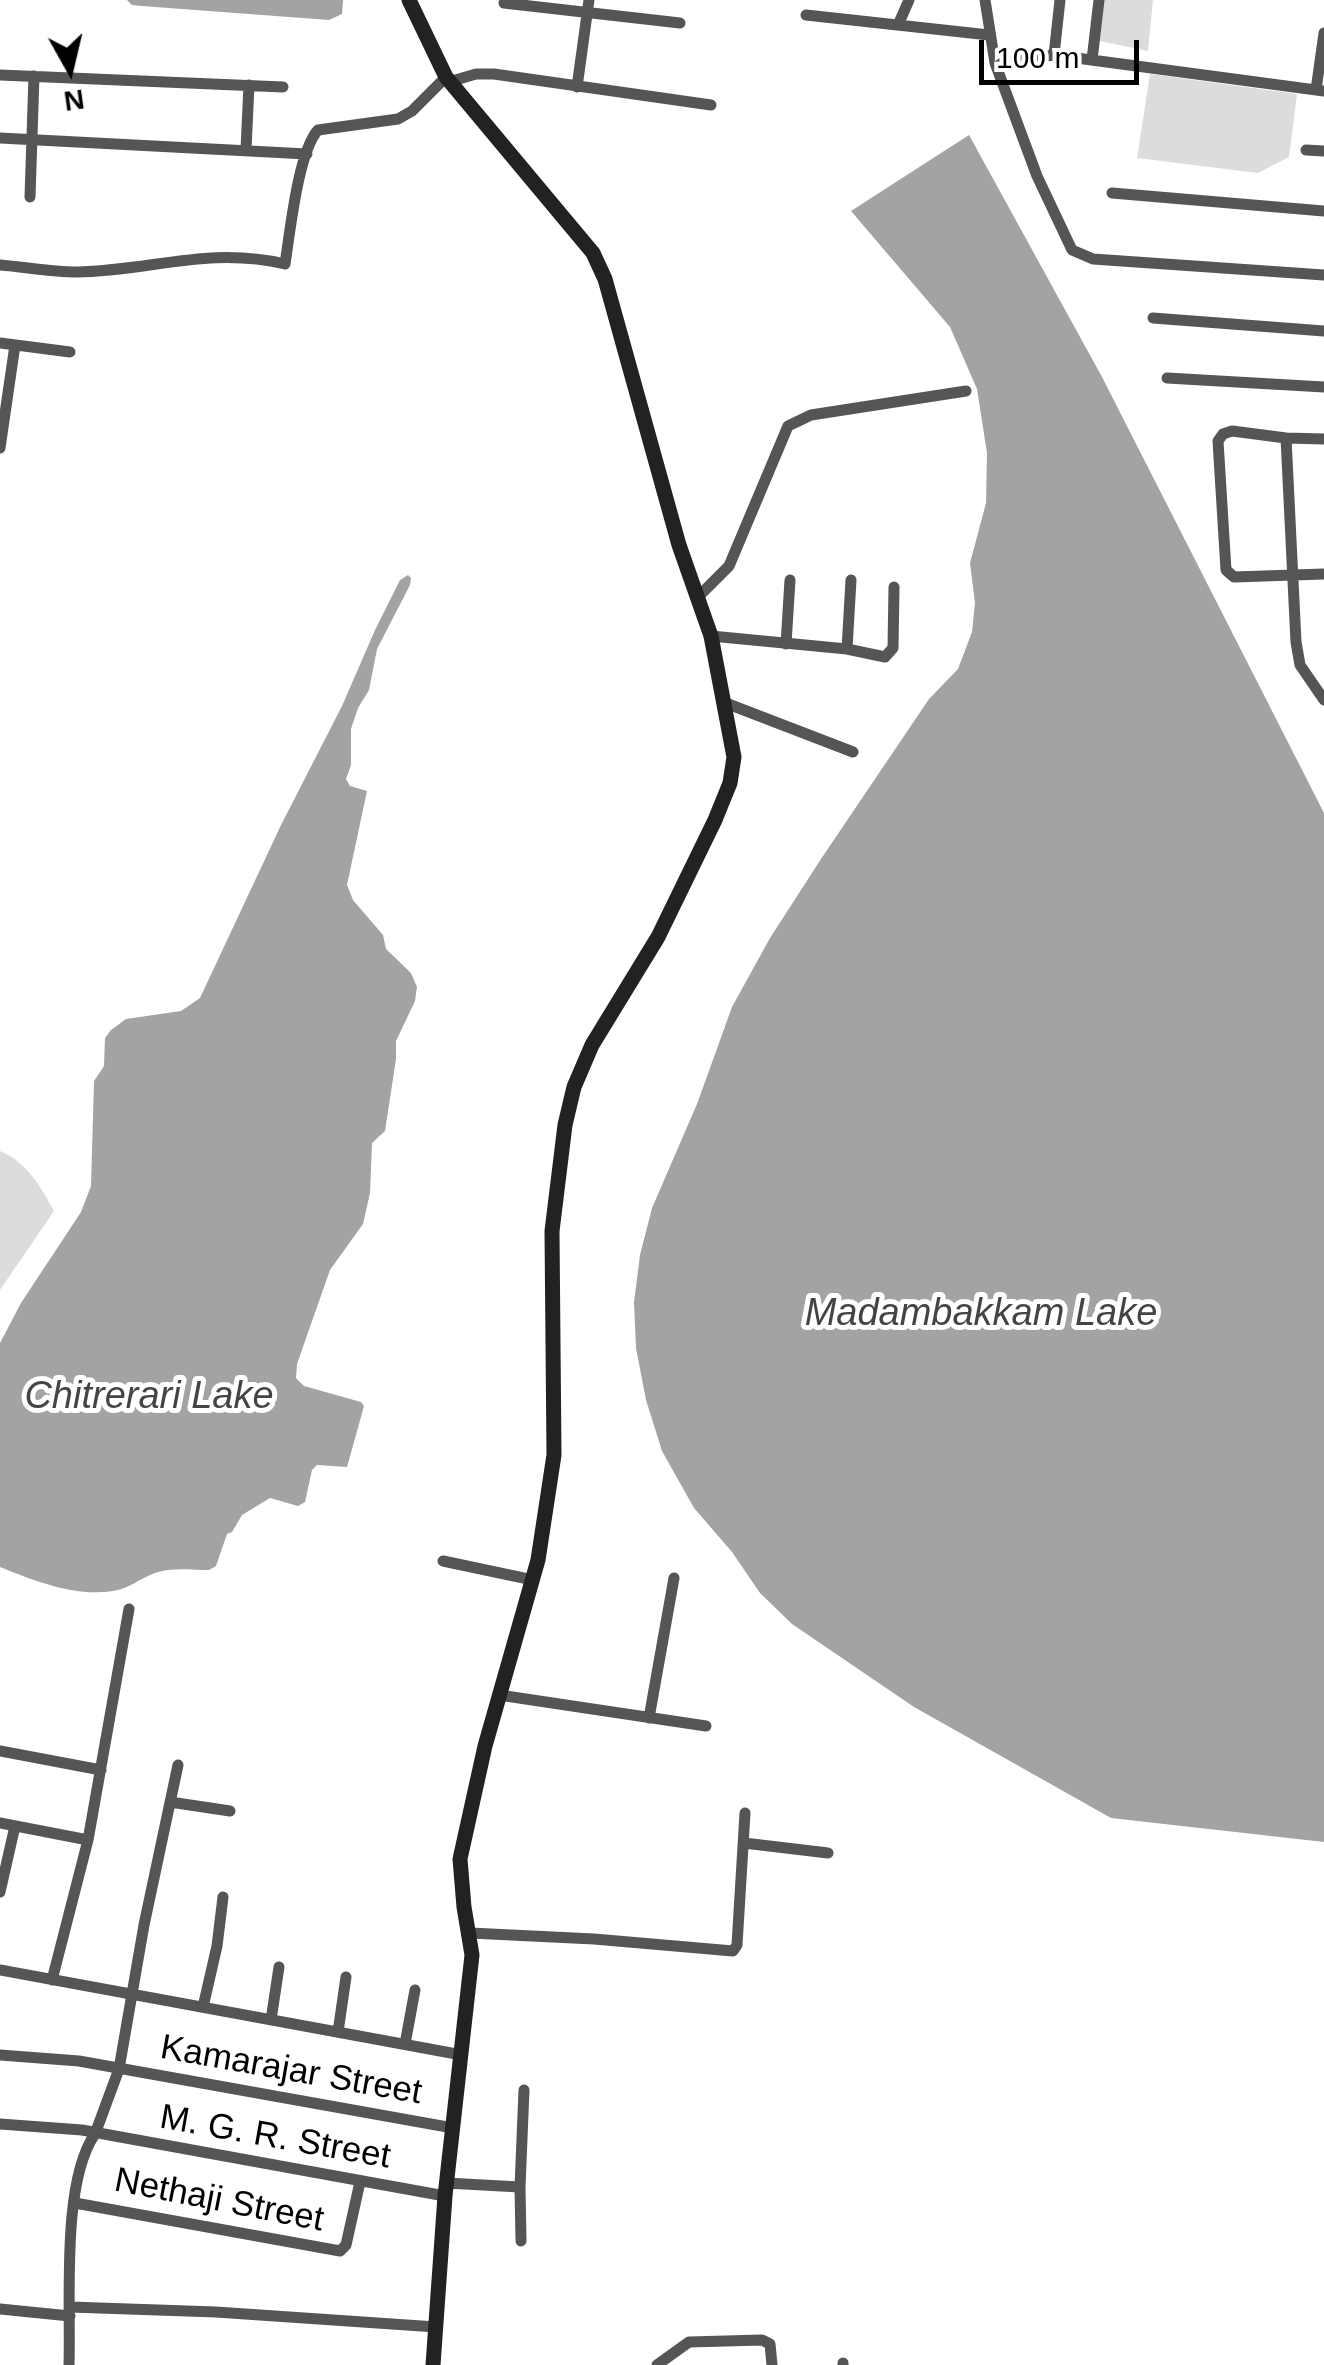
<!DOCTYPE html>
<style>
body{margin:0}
#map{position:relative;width:1324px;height:2365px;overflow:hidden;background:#fff;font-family:Arial,sans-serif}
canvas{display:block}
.north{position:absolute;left:20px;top:20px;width:100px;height:100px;-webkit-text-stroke:8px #fff;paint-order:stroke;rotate:172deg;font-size:28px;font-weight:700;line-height:40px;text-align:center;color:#000}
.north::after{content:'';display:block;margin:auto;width:35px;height:45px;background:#000;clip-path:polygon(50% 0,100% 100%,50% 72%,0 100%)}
.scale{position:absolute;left:979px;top:40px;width:160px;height:45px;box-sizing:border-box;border:5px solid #000;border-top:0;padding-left:12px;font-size:30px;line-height:35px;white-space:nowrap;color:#000;-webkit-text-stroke:8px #fff;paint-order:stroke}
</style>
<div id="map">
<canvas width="1324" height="2365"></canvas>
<div class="north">N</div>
<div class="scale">100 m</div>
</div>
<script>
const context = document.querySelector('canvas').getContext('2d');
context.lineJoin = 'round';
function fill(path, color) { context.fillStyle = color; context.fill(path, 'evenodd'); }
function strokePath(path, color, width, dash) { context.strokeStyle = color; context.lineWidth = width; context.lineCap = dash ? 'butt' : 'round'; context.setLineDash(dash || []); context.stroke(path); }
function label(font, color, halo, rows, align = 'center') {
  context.font = font + ' Arial,sans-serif'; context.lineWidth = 10; context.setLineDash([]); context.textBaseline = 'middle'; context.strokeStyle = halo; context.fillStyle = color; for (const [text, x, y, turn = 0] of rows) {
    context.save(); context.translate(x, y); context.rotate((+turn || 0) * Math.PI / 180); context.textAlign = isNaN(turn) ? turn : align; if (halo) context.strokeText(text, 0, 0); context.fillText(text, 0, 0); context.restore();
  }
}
fill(new Path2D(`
 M1102 0H1153L1148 51 1100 41Z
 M1150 74 1297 94 1289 157 1258 173 1137 158Z
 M0 1151C27 1162 41 1187 54 1211L0 1290Z`), '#dcdcdc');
fill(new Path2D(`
 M127 0H343V1L342 14 329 20 142 6 132 5Z
 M969 135 1102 377 1324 813V1842L1111 1818 914 1707 792 1624 760 1593 732 1552 694 1508 662 1451 646 1400 636 1348 634 1302 640 1255 652 1208 697 1104 732 1007 770 938 821 859 929 699 958 669 972 632 975 603 970 563 986 503 987 453 977 389 950 327 851 211Z
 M408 575 411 578 410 585 377 649 369 690 358 708 351 729V765L346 779 350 786 367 791 347 885 353 900 383 935 386 949 411 973 417 987 415 1001 396 1041V1059L385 1131 372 1143 370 1193 363 1224 330 1270 297 1364 296 1378 304 1386 361 1402 364 1406 347 1467 317 1465 312 1470 305 1502 298 1506 270 1498 242 1515 232 1532 227 1534 216 1566 209 1570C192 1570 171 1567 155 1573 140 1578 129 1589 113 1591 74 1597 35 1581 0 1567V1343L21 1303 81 1212 91 1186 94 1081 104 1066 105 1038 111 1030 126 1019 181 1011 200 998 281 825 342 706 375 630 400 580Z`), '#a3a3a3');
strokePath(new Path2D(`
 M985 0 995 63
 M1060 0 1054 55 995 63 1037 176 1072 250 1093 259 1324 275
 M504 3 680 23
 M806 15 989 35
 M898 25 909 0
 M1054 55 1324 91
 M1092 60 1099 0
 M0 75 283 87
 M452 81 476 74H494L711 105
 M577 87 589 0
 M1316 90 1324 33
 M0 138 307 154
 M246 149 249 85
 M1306 150 1324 151
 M1112 193 1324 211
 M30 197 34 76
 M0 265C25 267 52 272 77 272 151 271 208 246 285 264 290 233 298 152 318 130L398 119 412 111 446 77
 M1153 318 1324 331
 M0 343 70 352
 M1167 378 1324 387
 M1286 438 1232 431 1223 434 1218 441 1226 570 1234 577 1324 574
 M1324 439 1286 438 1296 642 1300 665 1324 700
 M0 448 15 345
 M699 596 729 566 788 426 811 415 966 391
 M711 636 847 649 885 657 893 648 894 587
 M786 644 790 580
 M847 649 851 580
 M723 702 853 752
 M443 1561 533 1580
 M499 1695 706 1726
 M649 1718 674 1578
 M0 1751 101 1770
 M170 1802 230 1811
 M0 1823 88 1840 129 1609
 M744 1843 828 1853
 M0 1892 15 1826
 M470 1933 594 1939 733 1951 737 1945 745 1813
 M0 1970 462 2055
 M52 1980 88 1840
 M203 2007 217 1946 223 1897
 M271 2020 279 1967
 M338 2032 346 1977
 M405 2044 415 1990
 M0 2055 79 2061 453 2128
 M0 2124 82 2130 445 2196
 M446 2183 520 2187 524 2090
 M520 2187 521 2241
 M75 2203 340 2251 346 2245 360 2182
 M70 2307 216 2312 436 2327
 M0 2309 70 2316
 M843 2363V2365
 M69 2365C71 2305 61 2182 95 2134L119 2069 144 1925 178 1765
 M657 2365 689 2342 762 2340 770 2344 772 2365`), '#555', 11);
strokePath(new Path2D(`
 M409 0 446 77 593 253 605 279 679 545 711 636 734 757 730 783 715 820 658 937 592 1045 574 1087 565 1125 552 1231 554 1455 538 1560 485 1746 460 1859 464 1907 472 1955 445 2196 433 2365`), '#222', 15);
label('35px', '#000', '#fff', [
 ["Kamarajar Street",291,2071,10],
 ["M. G. R. Street",275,2138,10],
 ["Nethaji Street",219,2201,11]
]);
label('italic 38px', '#444', '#fff', [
 ["Madambakkam Lake",981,1314],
 ["Chitrerari Lake",149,1397]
]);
</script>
